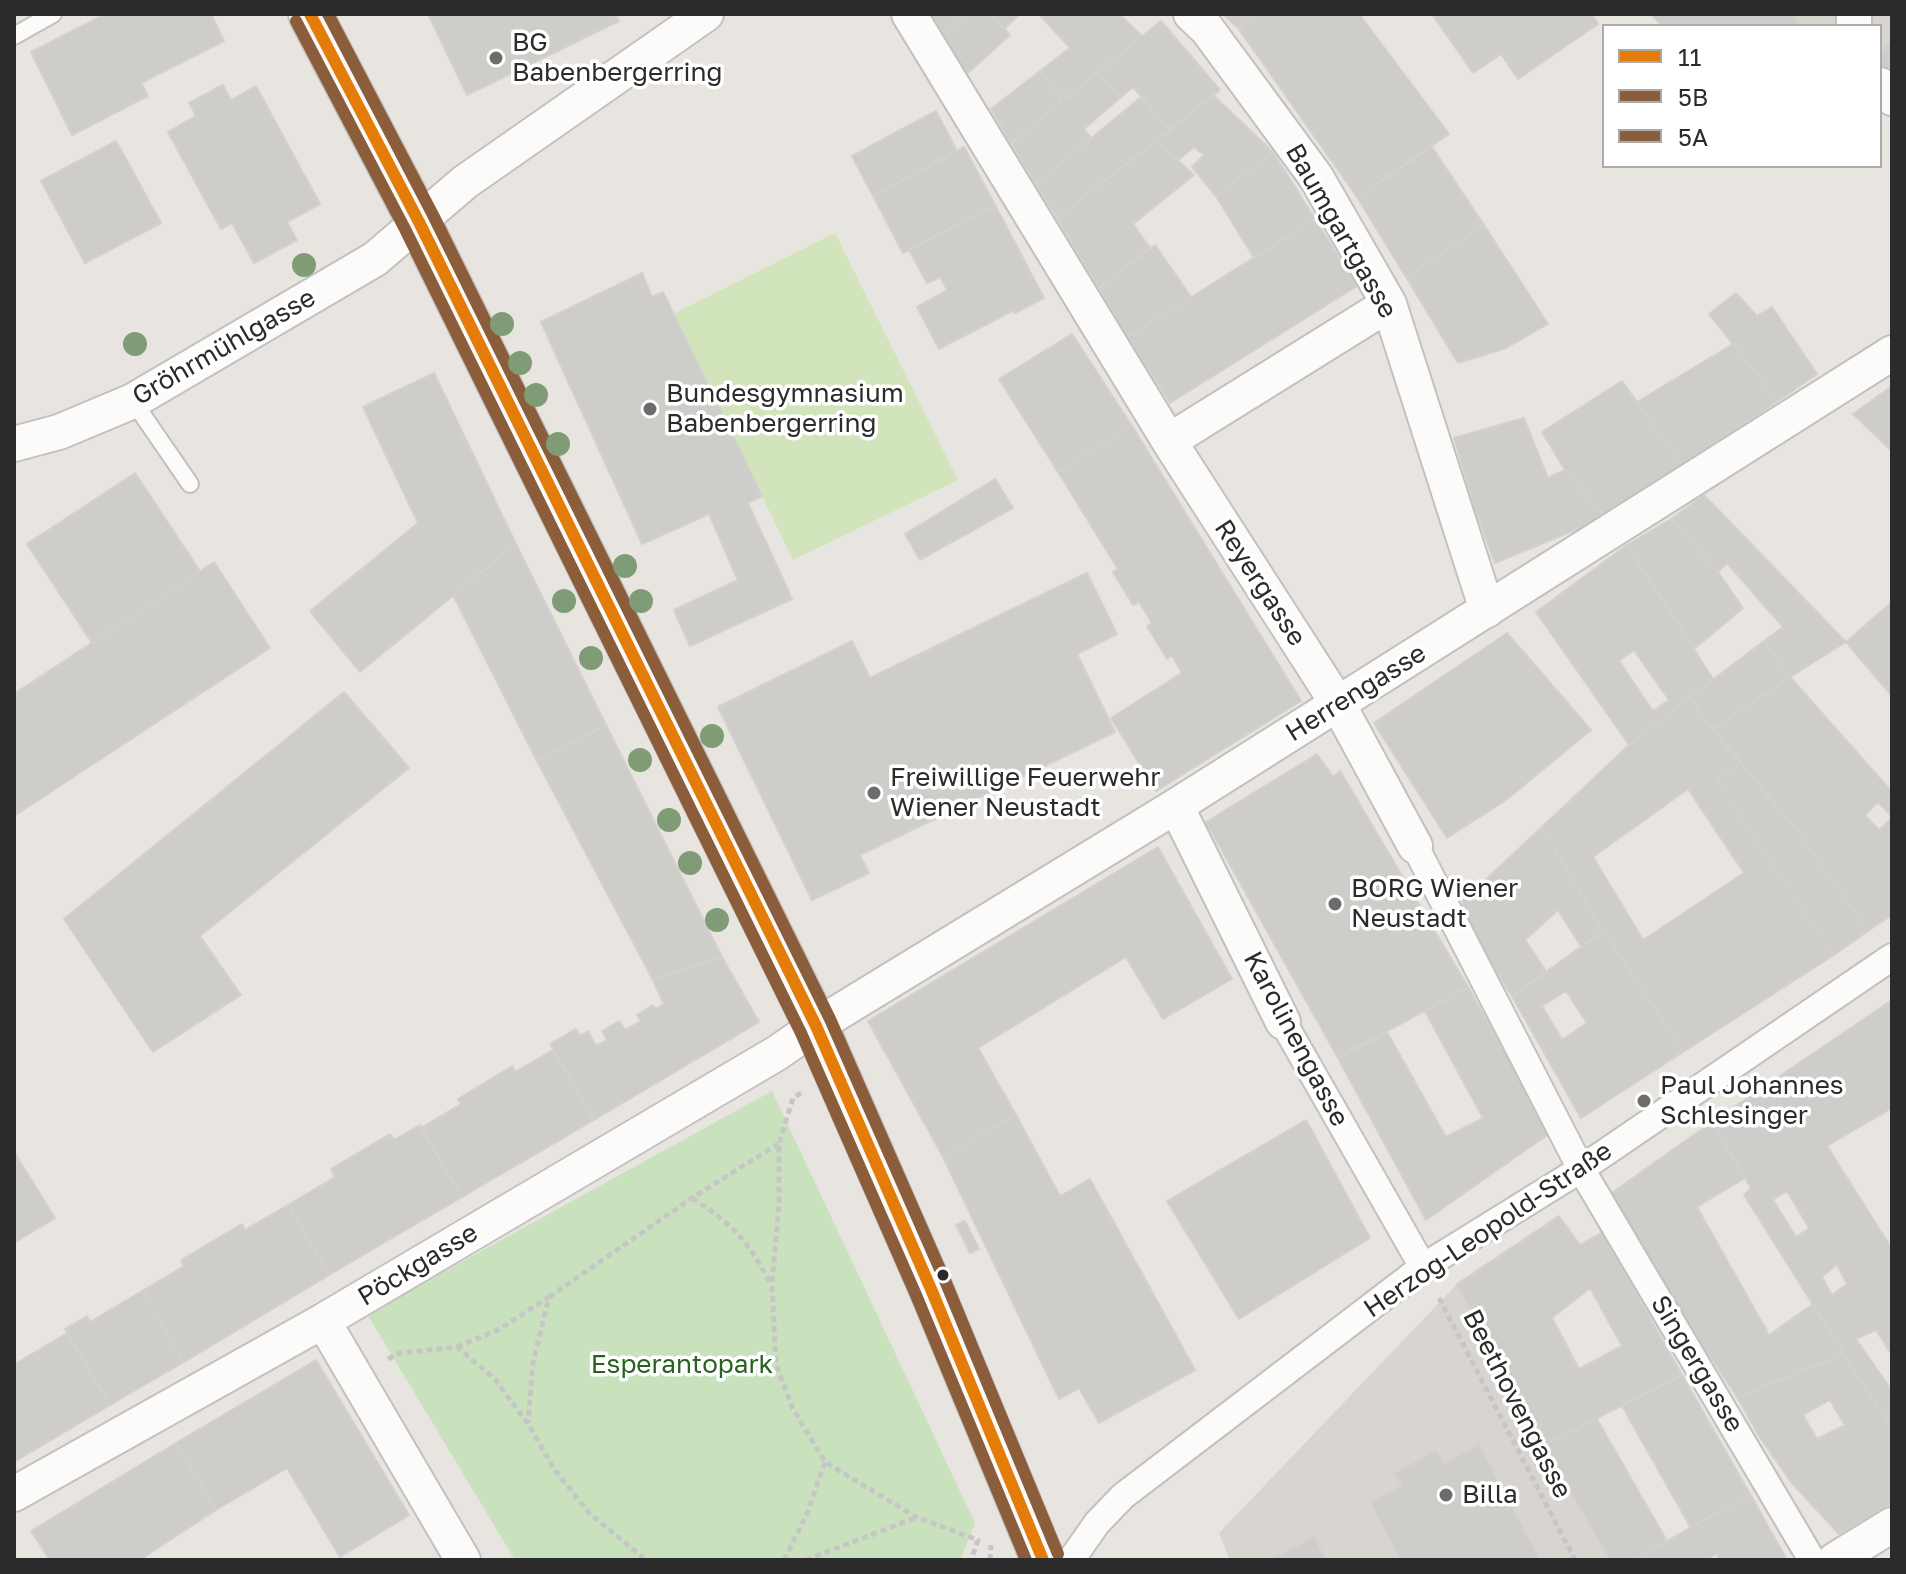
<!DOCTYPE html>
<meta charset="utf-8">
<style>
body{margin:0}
#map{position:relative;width:1906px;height:1574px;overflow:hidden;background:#e8e5e1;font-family:"Golos Text",sans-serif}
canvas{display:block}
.frame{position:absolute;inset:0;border:16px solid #2b2b2b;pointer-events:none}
.legend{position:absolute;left:1602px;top:24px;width:280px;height:144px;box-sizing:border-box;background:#fff;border:2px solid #aaa;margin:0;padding:10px 14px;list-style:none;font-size:24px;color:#2b2b2b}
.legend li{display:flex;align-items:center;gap:16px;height:40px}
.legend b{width:40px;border:2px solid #aaa}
</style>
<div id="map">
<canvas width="1906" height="1574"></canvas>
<div class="frame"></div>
<ul class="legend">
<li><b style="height:10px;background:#e47c0a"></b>11</li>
<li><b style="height:10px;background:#8b5d3b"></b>5B</li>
<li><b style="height:10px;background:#8b5d3b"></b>5A</li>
</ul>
</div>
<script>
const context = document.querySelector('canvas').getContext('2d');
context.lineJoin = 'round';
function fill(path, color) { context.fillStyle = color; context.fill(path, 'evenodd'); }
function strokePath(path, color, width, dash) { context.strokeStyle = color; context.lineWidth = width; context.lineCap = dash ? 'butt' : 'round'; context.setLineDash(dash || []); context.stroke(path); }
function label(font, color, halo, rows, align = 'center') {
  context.font = font + ' "Golos Text",sans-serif'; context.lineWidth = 7; context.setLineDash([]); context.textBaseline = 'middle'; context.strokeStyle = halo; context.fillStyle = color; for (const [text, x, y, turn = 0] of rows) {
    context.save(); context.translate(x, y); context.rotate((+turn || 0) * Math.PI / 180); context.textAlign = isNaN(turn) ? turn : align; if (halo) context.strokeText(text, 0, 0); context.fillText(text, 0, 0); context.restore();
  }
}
fill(new Path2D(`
 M772 1091 975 1523 960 1560H515L367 1314Z`), '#c9e1bd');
fill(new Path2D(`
 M835 233 958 480 793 560 673 314Z`), '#d2e4bb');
fill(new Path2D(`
 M1790 14H1892V40L1880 54V26H1802Z
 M1457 1284 1610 1560H1540L1478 1446 1444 1464 1436 1451 1396 1473 1402 1486 1401 1560H1326L1313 1537 1271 1560H1230L1219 1533Z`), '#d8d5d1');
const building = new Path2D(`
 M106 14H211L224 41 141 83 148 96 72 135 31 52Z
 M428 14H615L619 21 467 95Z
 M920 14H967L936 43Z
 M967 14H991L1010 35 958 82 936 43Z
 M991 14H1020L1004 29Z
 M1039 14H1119L1142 36 1063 101 1040 71 1070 48Z
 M1223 14H1256L1238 28Z
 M1256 14H1359L1449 134 1357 197 1238 28Z
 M1432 14H1592L1598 24 1518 79 1501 54 1473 73Z
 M1651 14H1790L1800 24 1797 26H1662Z
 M1161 21 1220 90 1170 130 1133 87 1121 97 1098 72Z
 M1892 40V82L1880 71V54Z
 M1040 71 1063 101 1011 143 991 109Z
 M1098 72 1121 97 1084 129 1091 138 1036 184 1011 143Z
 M223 85 231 100 256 86 320 204 287 222 297 240 254 263 232 223 221 229 168 132 196 116 189 103Z
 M1213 95 1273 152 1216 196 1192 167 1204 155 1194 147 1178 160 1156 140Z
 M1141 97 1170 130 1057 218 1036 184Z
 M936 111 957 151 873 196 852 156Z
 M1156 140 1194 175 1133 224 1150 248 1099 288 1057 218Z
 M116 141 161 223 85 263 41 181Z
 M964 147 995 205 903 253 873 196Z
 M1432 147 1484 225 1406 277 1357 197Z
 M1273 152 1315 219 1254 258 1216 196Z
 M995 205 1044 298 1015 313 1014 310 939 349 917 307 947 290 940 277 927 283 909 250Z
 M1315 219 1357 286 1170 403 1128 337Z
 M1484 225 1548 324 1506 348 1458 363 1406 277Z
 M1155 245 1191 297 1128 337 1099 288Z
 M642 273 652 297 663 292 762 496 748 503 792 599 690 646 674 610 738 580 709 514 642 544 541 322Z
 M1736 293 1757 316 1772 307 1817 374 1778 401 1709 314Z
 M1072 334 1132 426 1058 472 999 379Z
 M1733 344 1778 401 1682 465 1637 402Z
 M434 373 516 544 360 672 310 611 418 523 363 407Z
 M1622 381 1682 465 1606 517 1565 470 1542 432Z
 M1892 386V451L1853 414Z
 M1524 418 1548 478 1565 470 1606 517 1495 563 1475 509 1454 438Z
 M1132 426 1301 701 1156 791 1111 718 1182 673 1172 655 1167 659 1147 626 1152 623 1139 602 1133 605 1113 572 1118 569 1058 472Z
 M135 473 200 571 92 643 27 544Z
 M995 479 1013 508 920 560 905 534Z
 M1704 495 1846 642 1790 677 1764 641 1783 627 1727 563 1718 572 1671 519Z
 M1671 519 1718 572 1743 608 1694 649 1627 545Z
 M516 544 606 725 537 761 453 595Z
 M1627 545 1713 679 1629 745 1536 612ZM1634 650 1669 700 1653 711 1619 661Z
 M214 562 270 648 14 816V694Z
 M1087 573 1117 634 1077 654 1115 732 860 855 869 873 812 900 718 707 852 641 870 678Z
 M1892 602V696L1846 642Z
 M1507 633 1591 730 1506 800 1447 838 1374 723Z
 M1764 641 1790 677 1712 729 1690 697Z
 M1790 677 1892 792V817L1878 802 1865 815 1879 830 1892 818V915L1868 931 1798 832 1712 729Z
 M344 692 409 768 200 936 241 995 153 1052 64 919Z
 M1690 697 1712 729 1741 762 1717 780 1834 955 1683 1052 1603 931 1542 827 1629 745ZM1688 789 1744 873 1643 940 1593 857Z
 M606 725 722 957 653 980 537 761Z
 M1317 754 1333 777 1340 771 1468 987 1338 1058 1206 822Z
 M1741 762 1798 832 1868 931 1834 955 1717 780Z
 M1542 827 1603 931 1582 948 1558 910 1525 940 1547 973 1512 996 1461 915 1463 901Z
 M1158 847 1232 979 1163 1019 1126 957 978 1048 1016 1115 943 1157 868 1021Z
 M1603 931 1683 1052 1581 1118 1512 996ZM1566 991 1587 1023 1562 1040 1542 1006Z
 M722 957 759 1022 594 1120 550 1044 576 1029 580 1036 588 1031 596 1046 607 1040 602 1031 619 1021 625 1030 641 1021 637 1015 653 1005 655 1009 664 1004 653 980Z
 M1468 987 1550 1133 1426 1220 1338 1058 1387 1032 1446 1137 1483 1118 1425 1011Z
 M1892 1000V1108L1827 1146 1892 1249V1355L1876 1330 1856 1339 1892 1391V1430L1744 1195 1751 1188 1712 1122ZM1787 1191 1809 1228 1796 1237 1773 1200ZM1837 1264 1847 1284 1832 1295 1822 1277Z
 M553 1050 594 1120 462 1197 421 1128 461 1104 458 1099 512 1066 515 1072Z
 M1016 1115 1060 1196 1090 1179 1195 1370 1099 1423 1079 1388 1059 1399 943 1157Z
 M1306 1120 1370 1238 1239 1319 1167 1201Z
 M1712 1122 1745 1178 1697 1207 1769 1335 1813 1304 1844 1354 1737 1397 1606 1197Z
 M420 1125 462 1197 329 1275 288 1205 335 1177 331 1169 390 1134 394 1140Z
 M14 1152 55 1218 14 1243Z
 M288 1205 329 1275 184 1362 142 1291 184 1266 181 1260 242 1224 245 1230Z
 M1559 1216 1580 1245 1602 1233 1682 1375 1544 1445 1457 1284ZM1590 1288 1622 1346 1579 1369 1552 1318Z
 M965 1221 979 1249 970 1253 956 1225Z
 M142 1291 184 1362 110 1405 65 1329 87 1316 90 1322Z
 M67 1333 110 1405 14 1462V1362L15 1364Z
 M1844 1354 1892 1430V1503L1839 1534 1791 1482 1761 1439 1737 1397ZM1830 1400 1845 1425 1817 1439 1803 1415Z
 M316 1360 409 1515 340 1557 287 1468 216 1510 176 1443Z
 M1682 1375 1750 1494 1691 1528 1622 1406Z
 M1597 1419 1667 1541 1633 1560H1610L1544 1445Z
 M176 1443 216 1510 144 1557 146 1560H50L31 1531Z
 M1479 1445 1540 1560H1401L1371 1503 1402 1486 1395 1473 1436 1451 1444 1464Z
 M1750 1494 1787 1560H1720L1716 1554 1705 1560H1633Z
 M1314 1537 1326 1560H1271Z`);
fill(building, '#cfcdca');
strokePath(building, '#d3d1cd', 2);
const service = new Path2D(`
 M14 36 53 14
 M133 401 190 484`);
const pedestrian = new Path2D(`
 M1415 846 1581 1169 1812 1560
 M1283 1022 1423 1267
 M1071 1560 1097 1523 1123 1496 1423 1267 1581 1169 1892 957`);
const minor = new Path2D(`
 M909 14 1169 441 1338 704 1415 846
 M1191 14 1207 29 1316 177 1389 304 1487 610
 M1854 26V14
 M1880 85 1892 98
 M1169 441 1389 304
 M14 444 59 432 133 401 375 259 465 182 706 14
 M1176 806 1283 1022
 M323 1321 463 1560
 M14 1494 323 1321 777 1053 816 1026 1176 806 1892 353
 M1835 1560 1892 1525`);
const tertiary = new Path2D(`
 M310 14 419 222 816 1026 931 1289 1043 1560`);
strokePath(service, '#c2c1c1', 20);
strokePath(pedestrian, '#c2c1c1', 30);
strokePath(minor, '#c2c1c1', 38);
strokePath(tertiary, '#c2c1c1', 46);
strokePath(new Path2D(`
 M801 1093 793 1098 779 1144V1203L772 1285 776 1364 792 1407 825 1462 916 1517 978 1540 971 1560
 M692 1198C735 1226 746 1239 771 1284
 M549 1297 692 1198 778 1144
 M1439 1298 1575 1560
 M457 1347 500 1329 549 1297 533 1363 528 1423
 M388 1359 400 1353 457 1347 494 1378 528 1424 555 1470 589 1513 646 1560
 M784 1560 807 1514 825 1462
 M806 1560 915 1518
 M990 1560 991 1545`), '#c6c6c6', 5, [6, 4]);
strokePath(service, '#fcfbfa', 16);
strokePath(pedestrian, '#fcfbfa', 26);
strokePath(minor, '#fcfbfa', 34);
strokePath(tertiary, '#fcfbfa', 42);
strokePath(new Path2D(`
 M310 14 419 222 816 1026 931 1289 1043 1560`), '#e47c0a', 12);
strokePath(new Path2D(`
 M296 21 405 229 801 1033 916 1295 1026 1560`), '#8b5d3b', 12);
strokePath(new Path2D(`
 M328 14 433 215 830 1019 946 1283 1058 1554`), '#8b5d3b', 12);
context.fillStyle = '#809c77';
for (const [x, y] of [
 [304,265],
 [502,324],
 [135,344],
 [520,363],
 [536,395],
 [558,444],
 [625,566],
 [564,601],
 [641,601],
 [591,658],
 [712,736],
 [640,760],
 [669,820],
 [690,863],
 [717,920]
]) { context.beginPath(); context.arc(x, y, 12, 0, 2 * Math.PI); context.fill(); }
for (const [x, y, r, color] of [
 [496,58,8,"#6d6c6b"],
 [650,409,8,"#6d6c6b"],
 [874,793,8,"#6d6c6b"],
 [1335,904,8,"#6d6c6b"],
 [1644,1101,8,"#6d6c6b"],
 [943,1275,7,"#2b2b2b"],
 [1446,1495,8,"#6d6c6b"]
]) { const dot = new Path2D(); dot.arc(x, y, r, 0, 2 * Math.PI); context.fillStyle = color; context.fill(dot); strokePath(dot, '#fff', 3); }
label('26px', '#2b2b2b', '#fff', [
 ["BG",512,43],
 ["Babenbergerring",512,73],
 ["Bundesgymnasium",666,394],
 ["Babenbergerring",666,424],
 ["Freiwillige Feuerwehr",890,778],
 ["Wiener Neustadt",890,808],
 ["BORG Wiener",1351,889],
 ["Neustadt",1351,919],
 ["Paul Johannes",1660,1086],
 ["Schlesinger",1660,1116],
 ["Billa",1462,1495]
], 'left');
label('26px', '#2b2b2b', '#fff', [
 ["Baumgartgasse",1341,231,60],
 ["Gröhrmühlgasse",224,347,-30],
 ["Reyergasse",1260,583,57],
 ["Herrengasse",1356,693,-32],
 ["Karolinengasse",1296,1039,62],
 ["Herzog-Leopold-Straße",1488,1230,-34],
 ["Pöckgasse",418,1265,-31],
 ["Singergasse",1697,1364,59],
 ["Beethovengasse",1517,1404,63]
]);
label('26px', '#2a6121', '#fff', [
 ["Esperantopark",682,1365]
]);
</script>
